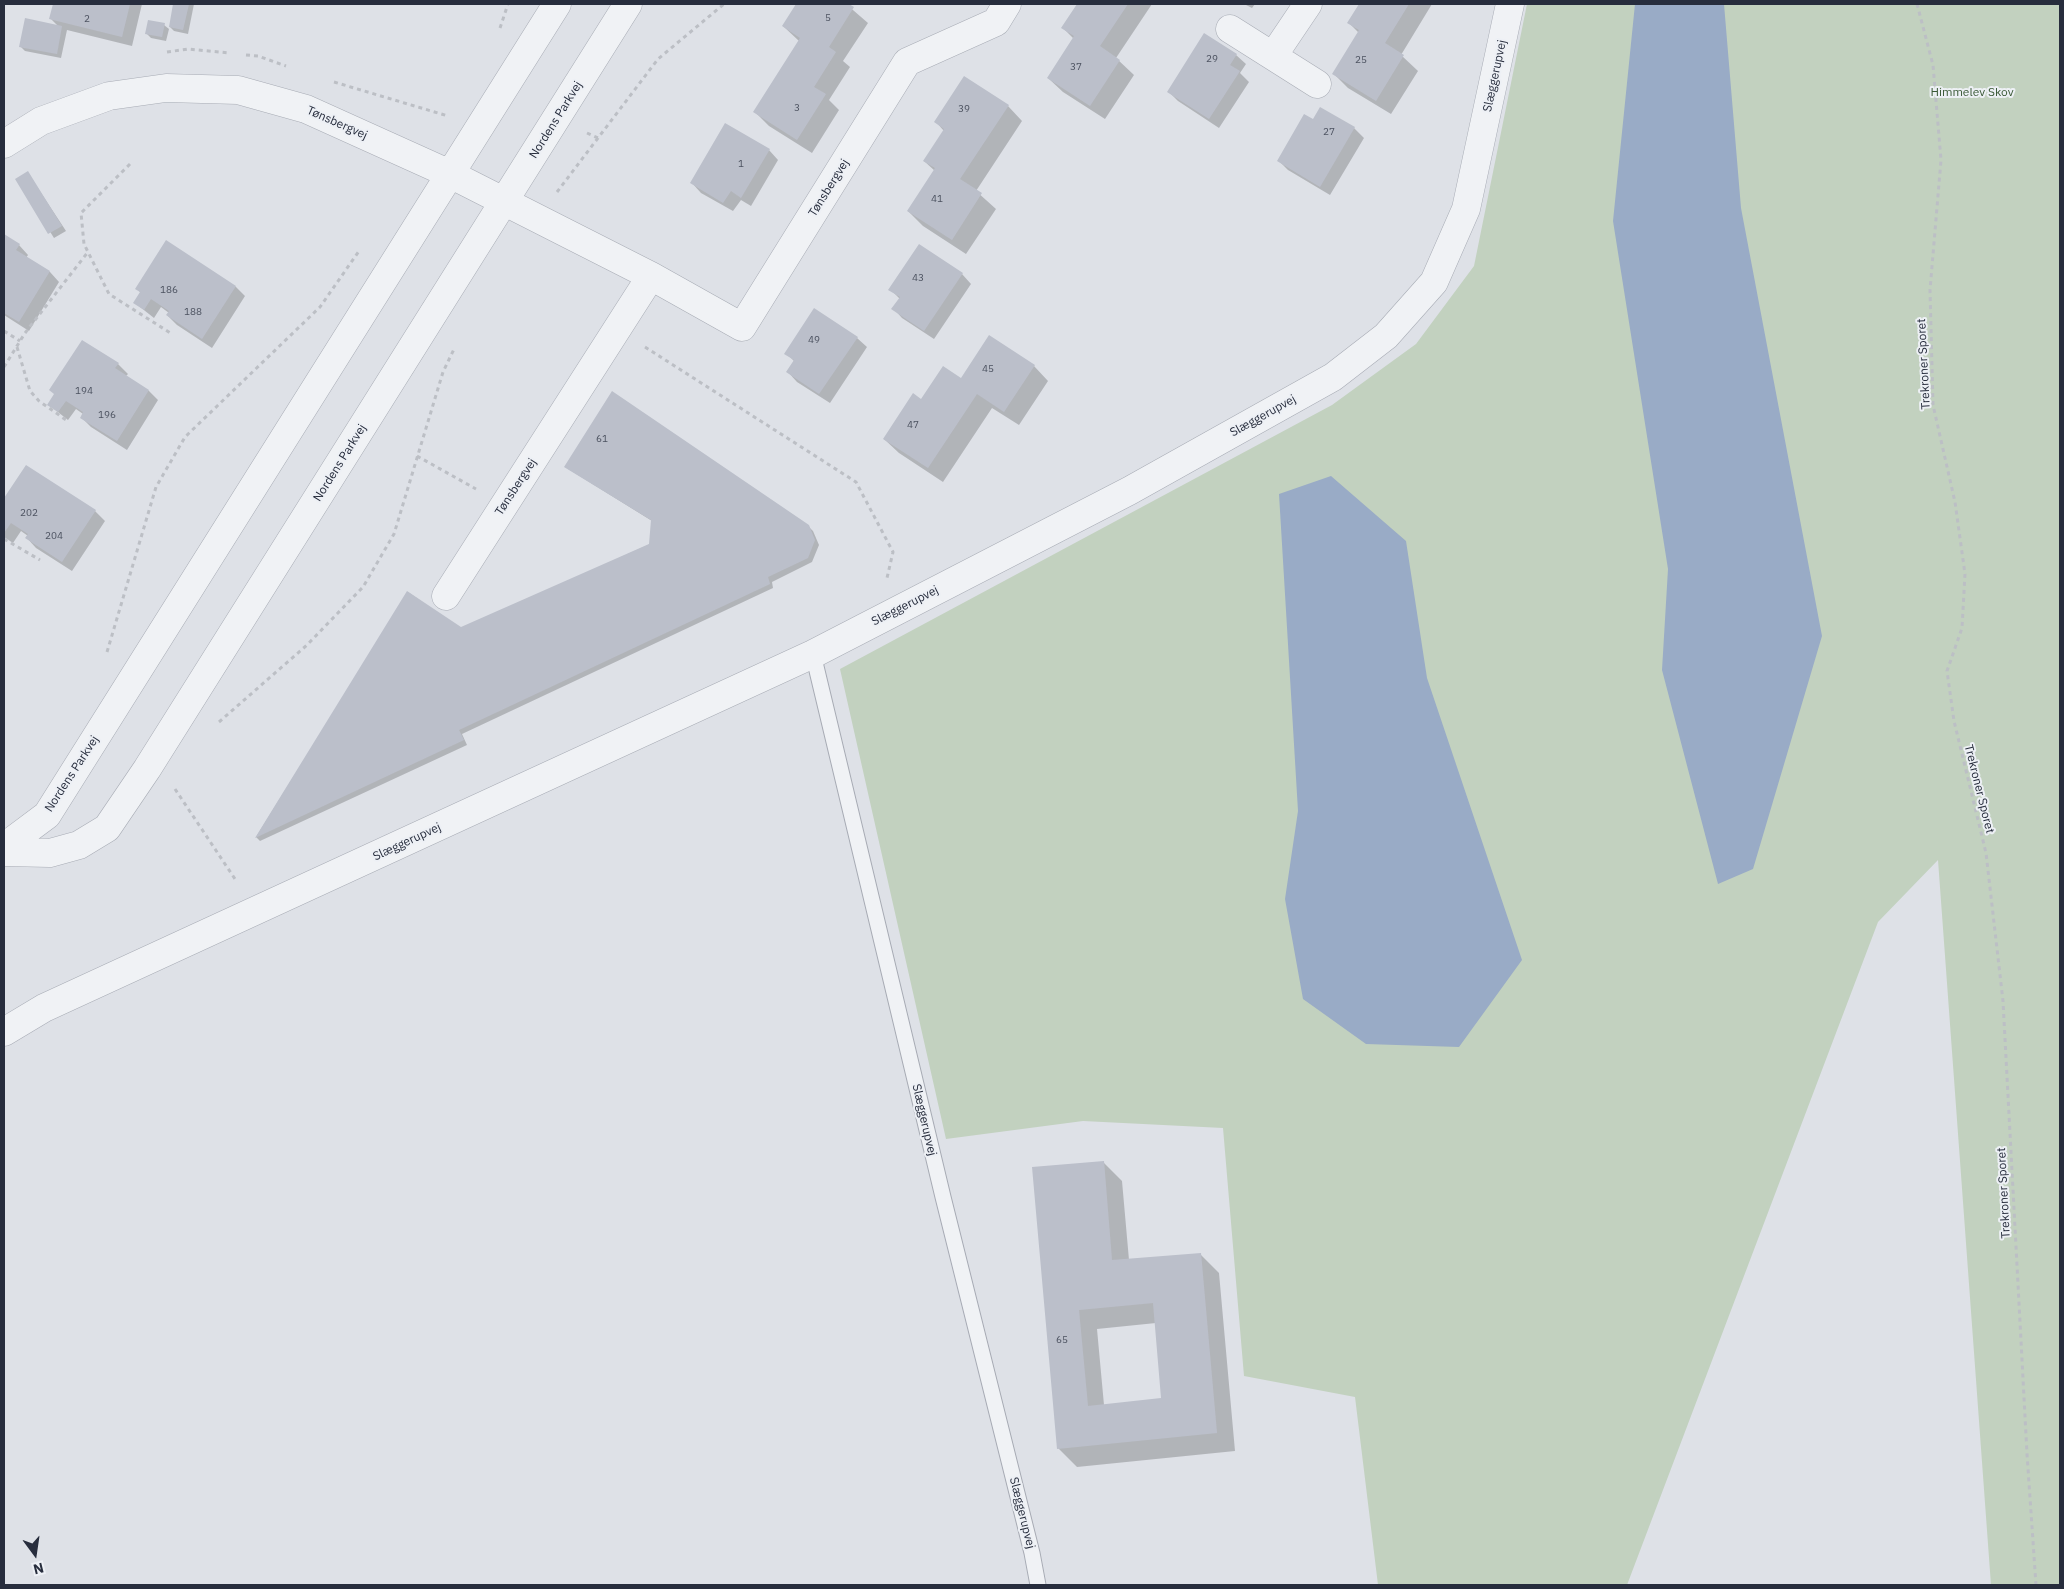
<!DOCTYPE html>
<meta charset="utf-8">
<style>
body{margin:0}
#map{position:relative;width:2064px;height:1589px;overflow:hidden;background:#dee1e7;font-family:"IBM Plex Sans",sans-serif}
canvas{display:block}
.frame{position:absolute;inset:0;border:5px solid #272d3d;pointer-events:none}
.north{position:absolute;left:10px;top:1529px;width:50px;height:50px;-webkit-text-stroke:4px #edf0f5;paint-order:stroke;rotate:166deg;font-size:14px;font-weight:700;line-height:20px;text-align:center;color:#272d3d}
.north::after{content:'';display:block;margin:auto;width:18px;height:22px;background:#272d3d;clip-path:polygon(50% 0,100% 100%,50% 72%,0 100%)}
</style>
<div id="map">
<canvas width="2064" height="1589"></canvas>
<div class="frame"></div>
<div class="north">N</div>
</div>
<script>
const context = document.querySelector('canvas').getContext('2d');
context.lineJoin = 'round';
function fill(path, color) { context.fillStyle = color; context.fill(path, 'evenodd'); }
function strokePath(path, color, width, dash) { context.strokeStyle = color; context.lineWidth = width; context.lineCap = dash ? 'butt' : 'round'; context.setLineDash(dash || []); context.stroke(path); }
function label(font, color, halo, rows, align = 'center') {
  context.font = font + ' "IBM Plex Sans",sans-serif'; context.lineWidth = 4; context.setLineDash([]); context.textBaseline = 'middle'; context.strokeStyle = halo; context.fillStyle = color; for (const [text, x, y, turn = 0] of rows) {
    context.save(); context.translate(x, y); context.rotate((+turn || 0) * Math.PI / 180); context.textAlign = isNaN(turn) ? turn : align; if (halo) context.strokeText(text, 0, 0); context.fillText(text, 0, 0); context.restore();
  }
}
fill(new Path2D(`
 M1527 4H2060V1585H1991L1938 860 1878 922 1627 1585H1378L1355 1397 1244 1376 1223 1128 1083 1121 946 1139 840 669 1332 405 1416 344 1474 266Z`), '#c2d1bf');
fill(new Path2D(`
 M1635 4H1724L1741 208 1822 636 1753 869 1718 884 1662 670 1668 569 1613 221Z
 M1331 476 1406 541 1427 678 1522 960 1459 1047 1366 1044 1303 999 1285 899 1298 811 1279 494Z`), '#99abc6');
fill(new Path2D(`
 M54 4H142L132 46 67 30 61 58 25 51 20 46 58 26 51 19Z
 M175 4H194L188 34 174 31 170 27Z
 M797 4H846L868 23 843 61 850 67 829 100 839 110 812 153 769 126 755 112 799 41 783 26Z
 M1079 4H1152L1116 58 1134 75 1105 119 1063 92 1048 78 1074 39 1063 28Z
 M1244 4H1255L1252 8Z
 M1361 4H1432L1401 55 1418 71 1391 114 1348 88 1334 74 1359 33 1349 23Z
 M164 25 169 29 166 41 151 38 147 34Z
 M1236 55 1246 64 1240 73 1249 82 1219 128 1178 101 1168 91Z
 M1008 106 1022 121 976 191 996 209 966 254 923 226 908 211 935 171 924 161 944 131 936 122Z
 M1313 121 1354 128 1364 138 1330 195 1288 170 1278 160Z
 M769 150 778 160 751 206 741 200 733 211 701 193 692 183Z
 M28 173 66 231 54 238 17 179Z
 M4 236 19 245 28 255 26 258 50 272 59 282 29 331 4 315Z
 M167 242 236 287 245 296 212 348 177 325 167 315 169 313 161 307 154 318 135 303 141 293 137 289Z
 M962 274 971 284 934 339 902 318 893 308 900 299 890 289Z
 M857 338 867 347 830 403 797 382 788 372 795 362 786 353Z
 M82 341 118 364 128 374 126 376 149 391 158 400 127 450 91 427 81 417 83 414 76 409 68 420 49 405Z
 M1034 366 1048 381 1019 425 992 408 943 482 899 453 884 439 922 401 961 380Z
 M26 466 95 511 105 521 72 571 36 548 27 538 28 536 21 531 13 543 4 537V500Z
 M565 467 808 526 813 531 819 545 812 562 772 582 773 588 462 734 467 745 260 841 256 837 408 592 461 629 650 544 652 521Z
 M1103 1162 1122 1181 1129 1260 1200 1254 1219 1273 1235 1451 1077 1467 1058 1448 1033 1168ZM1156 1323 1162 1399 1104 1405 1097 1329Z`), '#0003');
fill(new Path2D(`
 M53 4H130L122 37 49 19Z
 M173 4H189L183 30 169 27Z
 M796 4H849L854 7 829 47 836 52 814 87 826 94 797 140 753 112 800 38 782 26Z
 M1077 4H1128L1100 46 1120 60 1090 106 1047 78 1074 36 1061 28Z
 M1359 4H1409L1385 43 1404 55 1376 101 1332 74 1359 30 1347 23Z
 M25 18 62 26 57 54 19 47Z
 M148 20 165 23 162 37 145 34Z
 M1204 33 1237 54 1230 65 1240 71 1209 119 1167 92Z
 M964 76 1009 105 960 179 982 193 952 240 907 211 935 168 923 161 944 129 934 122Z
 M1320 107 1355 127 1320 187 1277 161 1304 114 1313 119Z
 M725 123 770 149 741 198 731 191 723 203 690 183Z
 M28 171 62 226 48 234 15 179Z
 M4 234 20 244 16 250 50 271 19 322 4 313Z
 M166 240 236 286 202 339 166 315 169 311 151 299 144 310 133 303 140 292 135 289Z
 M919 244 963 273 924 331 891 309 900 297 888 290Z
 M814 308 858 337 819 394 786 372 794 360 784 354Z
 M989 335 1035 365 1004 412 977 394 928 468 883 439 913 393 921 399 943 366 961 378Z
 M82 340 119 363 115 368 149 390 117 441 80 418 83 412 66 401 58 412 47 405 54 394 49 390Z
 M612 391 809 525 815 540 808 558 768 577 770 584 459 730 464 740 255 838 407 591 461 627 649 544 651 520 564 467Z
 M26 465 96 510 62 562 25 538 28 534 11 523 4 533V498Z
 M1104 1161 1112 1260 1201 1253 1217 1433 1057 1449 1032 1167ZM1153 1303 1161 1398 1088 1406 1079 1310Z`), '#bbbfca');
const service = new Path2D(`
 M813 654 943 1197 1032 1553 1038 1585`);
const minor = new Path2D(`
 M1230 29 1317 84
 M1273 56 1308 4
 M4 144 41 121 109 96 166 88 238 90 306 109 450 174 651 276 742 327 907 62 996 22 1007 4
 M446 596 651 276
 M4 847 47 815 557 4
 M4 852 50 853 79 845 107 828 147 769 628 4`);
const tertiary = new Path2D(`
 M4 1032 44 1008 813 654 1129 491 1333 377 1386 336 1434 282 1466 209 1510 4`);
strokePath(service, '#a7abb4', 17);
strokePath(minor, '#a7abb4', 29);
strokePath(tertiary, '#a7abb4', 29);
strokePath(new Path2D(`
 M1917 4 1933 65 1941 160 1930 290 1933 405 1955 502 1965 574 1962 628 1947 671 1954 721 1986 853 2003 1001 2027 1454 2036 1585
 M500 28 508 4
 M167 52 188 49 230 53
 M246 55 258 56 286 66
 M334 82 448 116
 M587 133 598 138
 M130 164 81 213 84 244 109 294 172 334
 M557 192 658 59 724 4
 M4 331 20 341
 M17 347 30 391 39 401 69 422
 M645 347 856 482 893 552 887 578
 M4 367 25 333 88 252
 M417 456 476 489
 M4 539 40 560
 M107 652 156 487 185 437 320 307 359 251
 M219 722 307 645 363 587 394 534 443 372 455 347
 M175 789 237 882`), '#bcbfc5', 3, [4, 4]);
strokePath(service, '#f0f2f5', 15);
strokePath(minor, '#f0f2f5', 28);
strokePath(tertiary, '#f0f2f5', 28);
label('10px', '#4c5260', null, [
 ["5",828,18],
 ["2",87,19],
 ["29",1212,59],
 ["25",1361,60],
 ["37",1076,67],
 ["3",797,108],
 ["39",964,109],
 ["27",1329,132],
 ["1",741,164],
 ["41",937,199],
 ["43",918,278],
 ["186",169,290],
 ["188",193,312],
 ["49",814,340],
 ["45",988,369],
 ["194",84,391],
 ["196",107,415],
 ["47",913,425],
 ["61",602,439],
 ["202",29,513],
 ["204",54,536],
 ["65",1062,1340]
]);
label('12px', '#272d3d', '#edf0f5', [
 ["Slæggerupvej",1495,76,-78],
 ["Nordens Parkvej",556,120,-58],
 ["Tønsbergvej",337,123,24],
 ["Tønsbergvej",829,188,-58],
 ["Trekroner Sporet",1924,364,-93],
 ["Slæggerupvej",1263,416,-29],
 ["Nordens Parkvej",340,463,-58],
 ["Tønsbergvej",516,487,-57],
 ["Slæggerupvej",905,606,-27],
 ["Nordens Parkvej",72,774,-57],
 ["Trekroner Sporet",1979,789,76],
 ["Slæggerupvej",407,842,-25],
 ["Slæggerupvej",924,1120,77],
 ["Trekroner Sporet",2004,1193,-93],
 ["Slæggerupvej",1022,1513,76]
]);
label('12px', '#395835', '#edf0f5', [
 ["Himmelev Skov",1972,93]
]);
</script>
